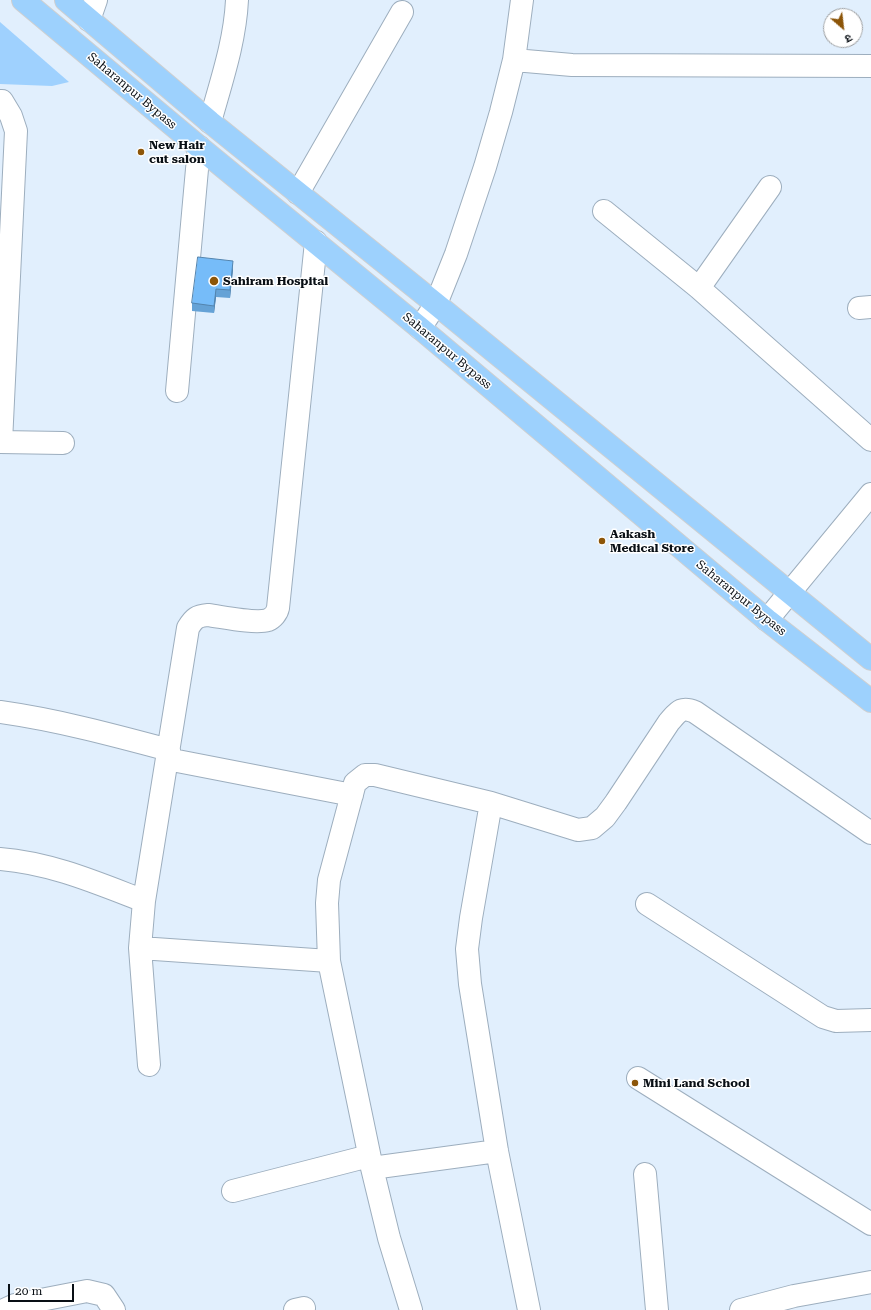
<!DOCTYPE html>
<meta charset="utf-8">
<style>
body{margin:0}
#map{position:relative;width:871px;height:1310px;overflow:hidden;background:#e1effd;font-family:"Roboto Serif","Noto Sans Devanagari",serif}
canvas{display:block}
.north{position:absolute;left:823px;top:8px;width:40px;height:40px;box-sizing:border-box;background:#fff;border:1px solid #9d9fa1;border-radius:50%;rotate:152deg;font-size:11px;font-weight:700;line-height:16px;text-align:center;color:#090f15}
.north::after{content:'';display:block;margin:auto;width:14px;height:18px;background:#8c5508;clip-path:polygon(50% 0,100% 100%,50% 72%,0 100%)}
.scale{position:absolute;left:8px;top:1284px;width:66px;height:18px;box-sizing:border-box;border:2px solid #090f15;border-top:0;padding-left:5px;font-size:12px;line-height:14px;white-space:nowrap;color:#090f15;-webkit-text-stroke:3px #fff;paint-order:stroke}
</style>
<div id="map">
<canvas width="871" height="1310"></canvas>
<div class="north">उ</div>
<div class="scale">20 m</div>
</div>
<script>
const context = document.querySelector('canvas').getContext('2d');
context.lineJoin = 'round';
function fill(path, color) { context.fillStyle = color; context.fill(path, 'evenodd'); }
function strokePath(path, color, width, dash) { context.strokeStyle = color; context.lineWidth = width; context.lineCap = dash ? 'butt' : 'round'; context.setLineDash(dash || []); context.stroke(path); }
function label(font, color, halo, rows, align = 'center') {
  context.font = font + ' "Roboto Serif",serif'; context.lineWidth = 3; context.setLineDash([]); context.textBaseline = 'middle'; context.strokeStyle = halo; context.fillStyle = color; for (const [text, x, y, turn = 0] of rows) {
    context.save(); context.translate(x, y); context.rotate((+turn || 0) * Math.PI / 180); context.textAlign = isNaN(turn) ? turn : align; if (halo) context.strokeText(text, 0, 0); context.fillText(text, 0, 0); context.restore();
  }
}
fill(new Path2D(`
 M0 22 69 82 52 86 0 84Z`), '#9fd1fe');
const minor = new Path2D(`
 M89 20 96 0
 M514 60 572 65 871 66
 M0 101H2L11 116 16 131 1 442
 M210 122C221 82 235 42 237 0
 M298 193 402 12
 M604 211 699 288 871 440
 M699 288 770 187
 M859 308 871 307
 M420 328 436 304 456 254 485 167 501 112 514 60 522 0
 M177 391 199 147
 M0 442 63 443
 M767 620 871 494
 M0 712C57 720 113 735 169 750
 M167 759 352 795
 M491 803 471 918 467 949 470 984 497 1151 529 1310
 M0 859C51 863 97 883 144 901
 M647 904 823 1017 836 1021 871 1020
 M140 948 329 961
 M149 1065 140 948 144 901 188 628C194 618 197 616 208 615 223 617 255 624 268 620 273 618 277 613 278 608L316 242
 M638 1078 871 1224
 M372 1168 497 1151
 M645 1174 657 1310
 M233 1191 369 1156
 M4 1310 15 1305 87 1291 104 1295 114 1310
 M295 1310 304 1308
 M411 1310 389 1238 372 1168 329 961 327 903 329 880 355 783 365 775H375L491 803 578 830 592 828 605 817 616 802 669 722C678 712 681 706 695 712L871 833
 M741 1310 794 1296 871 1282`);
const major = new Path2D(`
 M23 0 199 147 420 328 767 620 871 701
 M66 0 210 122 436 304 871 659`);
strokePath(minor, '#9daebe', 24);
strokePath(major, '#cecfd0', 24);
strokePath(minor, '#fff', 22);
strokePath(major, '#9dd1fd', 22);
fill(new Path2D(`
 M233 269 230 298 216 297 214 313 192 311V303Z`), '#65a2d6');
fill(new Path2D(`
 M233 261V269L230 298V290Z
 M216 289V297L214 313V306Z`), '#5384ae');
const building = new Path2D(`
 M198 257 233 261 230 290 216 289 214 306 192 303Z`);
fill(building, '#76bcf9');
strokePath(building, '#5384ae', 1);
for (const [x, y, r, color] of [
 [141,152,4,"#8c5508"],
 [214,281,5,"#8c5508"],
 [602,541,4,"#8c5508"],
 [635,1083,4,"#8c5508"]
]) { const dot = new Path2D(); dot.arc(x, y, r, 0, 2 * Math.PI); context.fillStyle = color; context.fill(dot); strokePath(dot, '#fff', 1.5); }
label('12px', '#090f15', '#fff', [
 ["Saharanpur Bypass",132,91,40],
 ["Saharanpur Bypass",447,351,40],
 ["Saharanpur Bypass",741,598,39]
]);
label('bold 12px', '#090f15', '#fff', [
 ["New Hair",149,145],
 ["cut salon",149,159],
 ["Sahiram Hospital",223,281],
 ["Aakash",610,534],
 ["Medical Store",610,548],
 ["Mini Land School",643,1083]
], 'left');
</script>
